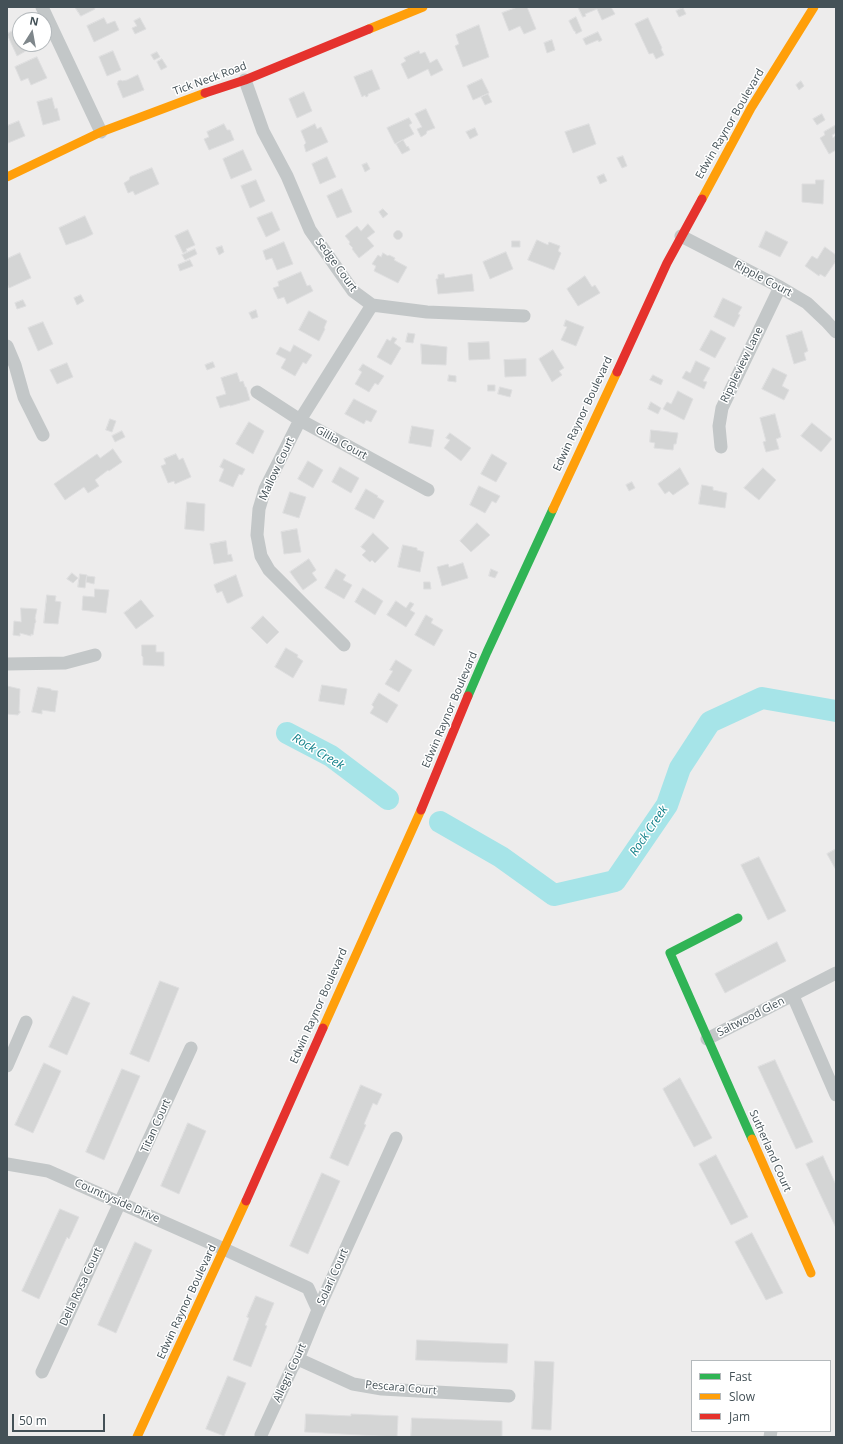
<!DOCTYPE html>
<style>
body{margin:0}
#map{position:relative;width:843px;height:1444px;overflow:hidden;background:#edecec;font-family:"Open Sans",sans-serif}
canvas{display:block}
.frame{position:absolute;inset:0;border:8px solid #445157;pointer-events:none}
.legend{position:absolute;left:691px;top:1360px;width:140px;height:72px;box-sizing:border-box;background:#fff;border:1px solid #b4b9bc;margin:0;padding:5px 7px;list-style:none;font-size:12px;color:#445157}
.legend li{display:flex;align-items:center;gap:8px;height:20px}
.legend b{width:20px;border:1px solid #b4b9bc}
.north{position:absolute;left:12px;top:12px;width:40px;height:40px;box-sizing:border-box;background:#fff;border:1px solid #b4b9bc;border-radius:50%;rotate:11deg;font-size:11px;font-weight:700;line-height:16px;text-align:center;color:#445157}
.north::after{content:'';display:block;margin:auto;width:14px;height:18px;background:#7f878b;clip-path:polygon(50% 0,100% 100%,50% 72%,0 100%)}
.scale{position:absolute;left:12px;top:1414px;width:93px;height:18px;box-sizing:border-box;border:2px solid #445157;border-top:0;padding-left:5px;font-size:12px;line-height:14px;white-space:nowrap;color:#445157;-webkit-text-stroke:3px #fff;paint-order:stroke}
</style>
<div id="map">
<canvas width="843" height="1444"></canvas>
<div class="frame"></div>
<ul class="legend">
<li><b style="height:5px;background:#30b455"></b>Fast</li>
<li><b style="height:5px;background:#ff9f0a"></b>Slow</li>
<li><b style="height:5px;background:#e5322d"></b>Jam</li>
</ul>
<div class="north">N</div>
<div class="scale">50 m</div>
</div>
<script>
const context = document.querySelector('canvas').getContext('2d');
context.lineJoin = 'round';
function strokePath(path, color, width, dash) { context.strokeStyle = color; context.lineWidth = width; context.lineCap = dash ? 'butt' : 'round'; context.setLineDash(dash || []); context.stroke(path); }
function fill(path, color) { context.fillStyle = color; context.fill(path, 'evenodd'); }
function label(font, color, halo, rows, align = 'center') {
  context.font = font + ' "Open Sans",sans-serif'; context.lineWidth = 3; context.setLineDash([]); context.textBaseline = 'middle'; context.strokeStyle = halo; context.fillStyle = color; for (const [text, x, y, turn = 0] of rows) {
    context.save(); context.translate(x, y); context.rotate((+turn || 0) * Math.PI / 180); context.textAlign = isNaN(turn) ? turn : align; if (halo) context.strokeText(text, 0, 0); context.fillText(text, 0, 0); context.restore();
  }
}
strokePath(new Path2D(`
 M287 733 331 756 388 799
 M440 822 501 857 554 895 615 881 667 805 680 768 710 722 762 698 836 711`), '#a6e4e8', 22);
const building = new Path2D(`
 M75 7H94L95 9 81 16Z
 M518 7H527L536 29 524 34 520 26 509 31 502 13Z
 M578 7H611L615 14 602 20 597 9 585 14 586 16 583 17Z
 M683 8 686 14 679 17 676 11Z
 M576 17 582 31 576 34 575 31H574L569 21Z
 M104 18 107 24 115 21 119 30 94 42 87 26Z
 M140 18 146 29 135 34 132 28 137 26 134 21Z
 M648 18 662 48 661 49 664 55 656 59 653 53 649 54 635 24Z
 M479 25 489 57 463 67 455 46 459 44 456 35Z
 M20 27V44H29L31 48 17 56 7 34Z
 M598 32 602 40 599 42 598 40 586 45 583 39Z
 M552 40 555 50 547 53 544 43Z
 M113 51 121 70 107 76 99 57Z
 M419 51 420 54 425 52 430 63 437 59 443 70 431 76 428 69 408 79 401 64 406 61 404 58Z
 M157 52 160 57 154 60 151 55Z
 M37 57 47 78 31 85 28 78 21 81 15 67Z
 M162 59 167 67 161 70 157 62Z
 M372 70 380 89 368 94V96L366 97 365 95 362 97 354 77Z
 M138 75 144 90 123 98 117 83H118V81L121 80 122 81 127 80Z
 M482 79 489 93 473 100 467 86Z
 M801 81 804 86 799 90 796 85Z
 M304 92 312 111 297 118 289 99Z
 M488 94 492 102 485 105 481 97Z
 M52 98 55 109 57 108 60 120 43 125 37 102Z
 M426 109 435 128 427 131 426 134 421 137 417 129 422 127 415 114Z
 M822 114 825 120 817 125 813 119Z
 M409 118 412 123 409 125 414 134 395 144 387 128Z
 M19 121 25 136 8 143 7 126Z
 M224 124 227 130H230L234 140 209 150 204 139 209 137 207 132Z
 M315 124 317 129 321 127 328 142 306 152 304 145 306 143 301 131Z
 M589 124 596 144 573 153 565 132Z
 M836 125V133L832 135 833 138 836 135V150L829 154 820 138 825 135 824 132Z
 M475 128 478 135 470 139 466 132Z
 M403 140 407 147 408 146 410 150 402 154 396 144Z
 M243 150 252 170 231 179 223 159Z
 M623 156 627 166 622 168 617 158Z
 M327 157 336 177 320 184 312 164Z
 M367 163 370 169 365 172 362 165Z
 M152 168 159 184 135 195 133 191 128 193 124 183 129 180 130 177Z
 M604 174 607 181 600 184 597 177Z
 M256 180 265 201 250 208 241 186Z
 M816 180H824L823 204 802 202V184H815Z
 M342 189 352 212 337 218 327 196Z
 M383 209 388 214 383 218 379 212Z
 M272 212 280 230 266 237 257 218Z
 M85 216 93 234 85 238 66 245 59 228Z
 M368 224 375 232 367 238 374 246 359 258 352 249 353 248 349 244 350 242 345 236 357 226 361 231Z
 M188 230 195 245 186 249 187 251 183 253 175 236Z
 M393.5 235a4.5 4.5 0 1 1 9 0a4.5 4.5 0 1 1-9 0Z
 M766 231 788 242 780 257 759 247Z
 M537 240 548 245 549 242 560 246 558 251 561 253 554 270 528 260Z
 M512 241H520V247H512Z
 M284 242 293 264 277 270 272 258 266 260 263 251Z
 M222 246 224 252 219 255 216 248Z
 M825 247 836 255 835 261H836L825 277 820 274 819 276 805 266 812 256 817 259Z
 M195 249 197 254 185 260 182 255Z
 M506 252 513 269 490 279 483 262Z
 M20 253 31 278 9 288 7 283V259Z
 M383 253 388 256 389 255 395 258 394 260 407 267 398 283 374 271 376 266 372 264 378 255 381 257Z
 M190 260 193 266 180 271 178 265Z
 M301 272 307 286 310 285 313 291 287 304 284 297 278 299 273 288 279 286 278 282Z
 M444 274 445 278 472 274 474 291 438 294 436 279H438V275Z
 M585 276 592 287 595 285 600 293 578 306 567 289Z
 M81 295 84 301 77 305 74 298Z
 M723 298 742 307 738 314 740 315 734 327 714 317Z
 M23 300 26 306 17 309 15 303Z
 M256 310 258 317 252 319 249 313Z
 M309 311 327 321 324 328 325 329 319 341 299 330Z
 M566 320 584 327 576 346 561 340 567 327 564 326Z
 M43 322 53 344 38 351 28 328Z
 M711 330 726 338 715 358 700 350Z
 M802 331 808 351 804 353 806 360 794 364 786 336Z
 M408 333 415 334 413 343 406 342Z
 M393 337 397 339 394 343 401 348 391 365 377 357 387 339 390 341Z
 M489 342 490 359 469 360 468 343Z
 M421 344 447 347 446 365 422 364Z
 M294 345 312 355 306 364 303 362 295 376 281 368 286 359 276 354 280 347 290 352Z
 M553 350 564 368 559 371 562 375 552 382 539 359Z
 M526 359V376L505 377 504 360Z
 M696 361 710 368 703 381 707 382 704 389 682 378 686 371 690 373Z
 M213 362 215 367 207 370 205 365Z
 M67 363 73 377 57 384 50 370Z
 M363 364 384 376 378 385 375 383 369 392 355 384 362 372 359 370Z
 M773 368 787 375 782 386 789 390 784 400 762 389Z
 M237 373 240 382 243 381 245 387H246L250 400 230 406V405L220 408 216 397 226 394 221 378Z
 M449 375 456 376V382L448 381Z
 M653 375 663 380 661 385 650 380Z
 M488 385H495V391H488Z
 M500 387 512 390 510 397 498 394Z
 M678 391 693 399 684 420 663 409 667 402 671 404Z
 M354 399 377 411 371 422 366 420 364 424 345 414Z
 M651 402 661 408 658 414 648 409Z
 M775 414 781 437 776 439 779 449 766 452 763 442 766 441 760 418Z
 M110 419 116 421 112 432 106 430Z
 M249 422 264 431 253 454 236 444Z
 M812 423 832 439 821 452 801 436Z
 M412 426 434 430 431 447 409 443Z
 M651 430 678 433 676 444H674L673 450 654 448 655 443 650 442Z
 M122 431 125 437 115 442 112 436Z
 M450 433 471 448 461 461 444 448 450 440 446 438Z
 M113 449 122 462 109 471 108 470 95 480 99 486 88 493 84 487 65 500 54 484 97 454 100 458Z
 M176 454 179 460 183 458 191 477 175 484 174 481 168 483 161 466 166 464 164 459Z
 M492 454 507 463 496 482 481 474Z
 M224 459 245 469 242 475 239 474 233 487 219 481 224 469 220 467Z
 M308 461 323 470 313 488 298 479Z
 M340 467 359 478 351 493 332 482Z
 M680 468 689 484 673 495 669 491 665 494 658 484Z
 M763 468 776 480 759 500 744 488Z
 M632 482 635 488 629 491 626 485Z
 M702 485 713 487V490L727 493 725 508 699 504Z
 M479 486 500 496 496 503 492 501 485 513 470 505Z
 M366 489 378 496 377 497 384 501 374 519 355 509Z
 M290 492 306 497 299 518 283 513Z
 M187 502 205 504 204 531 185 529Z
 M477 523 490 535 471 552 460 541Z
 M297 529 301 552 284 554 281 532Z
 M373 533 389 548 375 563 372 560 370 562 362 555 366 551 361 547Z
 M226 541 228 555 231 554 233 561 214 564 210 544Z
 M403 545 417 548V550L424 552 420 572 398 567Z
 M309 559 316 570 312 573 317 580 303 590 290 572Z
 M463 563 468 578 442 586 437 567 448 564 449 567Z
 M336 569 346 575 343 580 352 585 344 599 325 588Z
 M491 569 498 572 495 578 489 576Z
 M72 573 78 578 73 583 67 579Z
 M80 574 87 575 85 588 78 587Z
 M236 575 243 596 229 603H227L222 591 217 593 214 585Z
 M87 576 95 577 94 584 86 582Z
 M424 582H430L431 589H424Z
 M363 588 383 601 375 615 355 602Z
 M95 589 109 590 106 613 82 610 83 596 94 597Z
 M47 595 56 596 55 601 61 602 58 624 44 623Z
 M141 600 154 616 136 629 124 613Z
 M396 601 406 608 410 602 414 604 410 610 415 613 406 627 387 615Z
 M21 608 37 609 35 618 36 622 35 623 33 635 31 634V636L20 633V636L13 635 14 621 21 622Z
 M426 615 433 619 431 623 443 630 434 646 415 635Z
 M263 616 279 632 267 644 251 628Z
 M142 645H156V652H164V666L143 665V657L142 656Z
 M286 648 298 655 297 657 303 661 293 678 275 667Z
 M396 660 412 670 399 692 385 684 393 671 390 670Z
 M322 685 347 689 344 705 319 701Z
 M7 686 20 689 19 711H20V713H19L18 715 7 714Z
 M38 687 51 689V690L58 691 55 712 42 710V714L32 712Z
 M379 693 398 705 387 723 370 713 374 707 372 705Z
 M836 849V870L827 854Z
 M759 857 786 911 768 920 741 865Z
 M777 942 786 961 725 993 715 974Z
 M160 981 179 988 149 1062 130 1054Z
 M73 996 90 1003 67 1055 49 1047Z
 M775 1060 813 1142 796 1149 758 1067Z
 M44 1063 61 1071 33 1133 15 1125Z
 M122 1069 140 1076 104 1160 86 1152Z
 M680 1078 712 1138 694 1147 663 1089Z
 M361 1085 382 1094 377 1105 373 1103 364 1124 366 1125 348 1166 330 1158Z
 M188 1123 206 1131 179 1194 161 1186Z
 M716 1155 748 1217 731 1225 699 1164Z
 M823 1156 836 1185V1228L806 1164Z
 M322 1173 340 1181 308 1254 290 1246Z
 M60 1209 79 1217 69 1239 67 1237 39 1299 22 1291Z
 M752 1233 783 1293 766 1300 735 1242Z
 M135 1242 152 1250 116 1333 98 1325Z
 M256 1296 274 1303 265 1325 267 1326 251 1367 233 1360 249 1318 247 1317Z
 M417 1340 508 1344 507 1363 416 1360Z
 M535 1361 554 1362 551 1430 532 1429Z
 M228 1376 246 1383 224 1436 206 1429Z
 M306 1414 351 1416V1414L398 1416 397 1437 305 1432Z
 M412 1418 502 1421V1437H411Z`);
fill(building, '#d4d5d5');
strokePath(building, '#dededf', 1);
strokePath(new Path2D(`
 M42 7 101 132
 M245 80 263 131 287 176 310 230 353 291 372 305 427 312 524 316
 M681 236 780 287 807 303 826 321 836 332
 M7 346 15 365 24 397 43 435
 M257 392 300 420 428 490
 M721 447 719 426 722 408 780 287
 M344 645 269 570 261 556 257 535 259 509 265 489 300 420 372 305
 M7 664 65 663 95 655
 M793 996 836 1095
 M707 1039 836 973
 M7 1066 26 1022
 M7 1164 48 1171 224 1249 308 1288 318 1310
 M298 1359 353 1384 382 1389 509 1396
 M42 1372 191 1048
 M261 1435 292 1368 298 1359 318 1310 396 1138
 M770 1437 771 1431`), '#c3c7c8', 13);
strokePath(new Path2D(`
 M468 696 487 652 553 509
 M738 918 670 953 752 1139`), '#30b455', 9);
strokePath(new Path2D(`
 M369 29 423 7
 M7 177 101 132 205 93
 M702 199 751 108 814 7
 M553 509 617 372
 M323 1028 421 810
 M752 1139 811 1273
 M137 1437 246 1201`), '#ff9f0a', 9);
strokePath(new Path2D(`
 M205 93 245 80 369 29
 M617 372 667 263 702 199
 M421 810 468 696
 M246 1201 323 1028`), '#e5322d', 9);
label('11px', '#445157', '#fff', [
 ["Tick Neck Road",210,79,-20],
 ["Edwin Raynor Boulevard",730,124,-60],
 ["Sedge Court",336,265,54],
 ["Ripple Court",763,279,28],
 ["Rippleview Lane",742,365,-64],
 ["Edwin Raynor Boulevard",583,414,-65],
 ["Gillia Court",341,443,29],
 ["Mallow Court",277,469,-65],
 ["Edwin Raynor Boulevard",450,710,-67],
 ["Edwin Raynor Boulevard",319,1006,-66],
 ["Saltwood Glen",751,1017,-27],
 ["Titan Court",156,1126,-66],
 ["Sutherland Court",770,1151,66],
 ["Countryside Drive",117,1201,24],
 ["Solari Court",333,1277,-66],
 ["Della Rosa Court",81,1287,-65],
 ["Edwin Raynor Boulevard",187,1302,-65],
 ["Allegri Court",290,1373,-65],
 ["Pescara Court",401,1388,5]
]);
label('italic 12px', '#118089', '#fff', [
 ["Rock Creek",318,752,31],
 ["Rock Creek",649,831,-56]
]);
</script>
